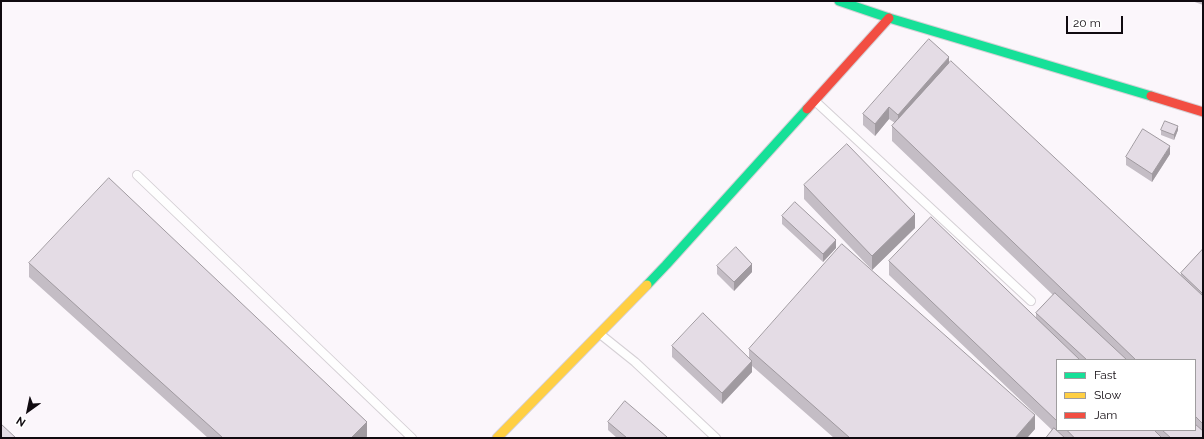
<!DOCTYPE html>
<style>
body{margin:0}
#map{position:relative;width:1204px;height:439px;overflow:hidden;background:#fbf6fb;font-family:Raleway,sans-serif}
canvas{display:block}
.frame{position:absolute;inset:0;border:2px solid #100a10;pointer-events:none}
.legend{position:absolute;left:1056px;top:359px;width:140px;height:72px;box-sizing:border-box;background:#fff;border:1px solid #9f9d9f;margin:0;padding:5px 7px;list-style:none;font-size:12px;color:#100a10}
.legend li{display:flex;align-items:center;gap:8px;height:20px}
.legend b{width:20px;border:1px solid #9f9d9f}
.north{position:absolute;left:8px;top:391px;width:40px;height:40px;-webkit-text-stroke:3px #fff;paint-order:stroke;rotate:213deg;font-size:11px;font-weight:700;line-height:16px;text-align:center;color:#100a10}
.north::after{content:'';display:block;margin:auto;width:14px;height:18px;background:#100a10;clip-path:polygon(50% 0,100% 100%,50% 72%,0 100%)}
.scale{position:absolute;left:1066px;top:16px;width:57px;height:18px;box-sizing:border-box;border:2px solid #100a10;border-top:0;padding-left:5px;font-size:12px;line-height:14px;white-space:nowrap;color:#100a10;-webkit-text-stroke:3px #fff;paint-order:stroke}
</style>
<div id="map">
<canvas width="1204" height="439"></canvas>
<div class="frame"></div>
<ul class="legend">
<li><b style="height:5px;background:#16e098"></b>Fast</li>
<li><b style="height:5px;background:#ffcf43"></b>Slow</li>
<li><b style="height:5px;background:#f24e42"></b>Jam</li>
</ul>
<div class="north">N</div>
<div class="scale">20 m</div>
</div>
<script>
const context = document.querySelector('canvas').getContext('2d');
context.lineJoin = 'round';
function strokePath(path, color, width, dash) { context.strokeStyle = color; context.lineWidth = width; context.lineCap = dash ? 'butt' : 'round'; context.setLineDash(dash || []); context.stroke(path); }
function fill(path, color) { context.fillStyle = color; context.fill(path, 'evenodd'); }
const lane = new Path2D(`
 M815 101 1031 301
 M137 175 412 438
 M600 334 635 362 716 438`);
const fast = new Path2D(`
 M839 1 889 18 1151 96
 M647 285 666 265 807 109`);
const slow = new Path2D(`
 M497 438 647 285`);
const jam = new Path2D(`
 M1151 96 1203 112
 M807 109 889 18`);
strokePath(lane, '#d5d0d5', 10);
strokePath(fast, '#d5d0d5', 11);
strokePath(slow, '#d5d0d5', 11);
strokePath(jam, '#d5d0d5', 11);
strokePath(lane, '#fefefe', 8);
strokePath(fast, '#16e098', 9);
strokePath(slow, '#ffcf43', 9);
strokePath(jam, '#f24e42', 9);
fill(new Path2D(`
 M1192 1H1203V5Z
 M949 63 1181 275V273L1203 249V438H1046L1052 430 889 275V261L1036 318V313L1053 295 892 141V126L895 123 889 119 875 136 863 125V114ZM1057 360H1195V430H1057Z
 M1161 130H1178L1174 140 1161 135Z
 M1170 154 1152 182 1126 165V157Z
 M804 185 915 228 872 270 804 199Z
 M782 216 836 248 823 262 782 224Z
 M29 263 367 436 366 438H208L29 277Z
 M717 266 752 272 734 291 717 274Z
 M672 346 749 358V349L1035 429 1027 438H834L752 366V372L722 404 672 357Z
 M608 422 667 438H617L608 430Z`), '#c4bdc5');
fill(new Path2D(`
 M949 57V69L898 126V115Z
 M889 107V119L875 136V124Z
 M1178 126V130L1174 140V135Z
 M1170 146V154L1152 182V174Z
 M915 214V228L872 270V256Z
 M836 240V248L823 262V254Z
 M752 264V272L734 291V282Z
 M752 361V372L722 404V393Z
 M1035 415V429L1027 438H1015Z
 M367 422V436L366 438H351Z`), '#a09aa0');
const building = new Path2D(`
 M929 39 949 57 898 115 889 107 875 124 863 114Z
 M951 61 1203 296V424L1195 416V360H1136L892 126Z
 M1165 121 1178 126 1174 135 1161 130Z
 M1143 129 1170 146 1152 174 1126 157Z
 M847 144 915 214 872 256 804 185Z
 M109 178 367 422 351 438H223L29 263Z
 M795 202 836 240 823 254 782 216Z
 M931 217 1080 360H1057V421L889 261Z
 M842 244 1035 415 1015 438H850L749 349Z
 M736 247 752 264 734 282 717 266Z
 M1203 249V292L1202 293 1181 273Z
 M1055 293 1127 360H1087L1036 313Z
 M703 313 752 361 722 393 672 346Z
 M625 401 667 437 666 438H627L608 422Z
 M1 424 16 438H1Z
 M1195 424 1203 431V438H1171L1162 430H1195Z
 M1054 428 1065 438H1046Z
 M1067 430H1154L1162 438H1075Z`);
fill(building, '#e4dce5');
strokePath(building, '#a09aa0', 1);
</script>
